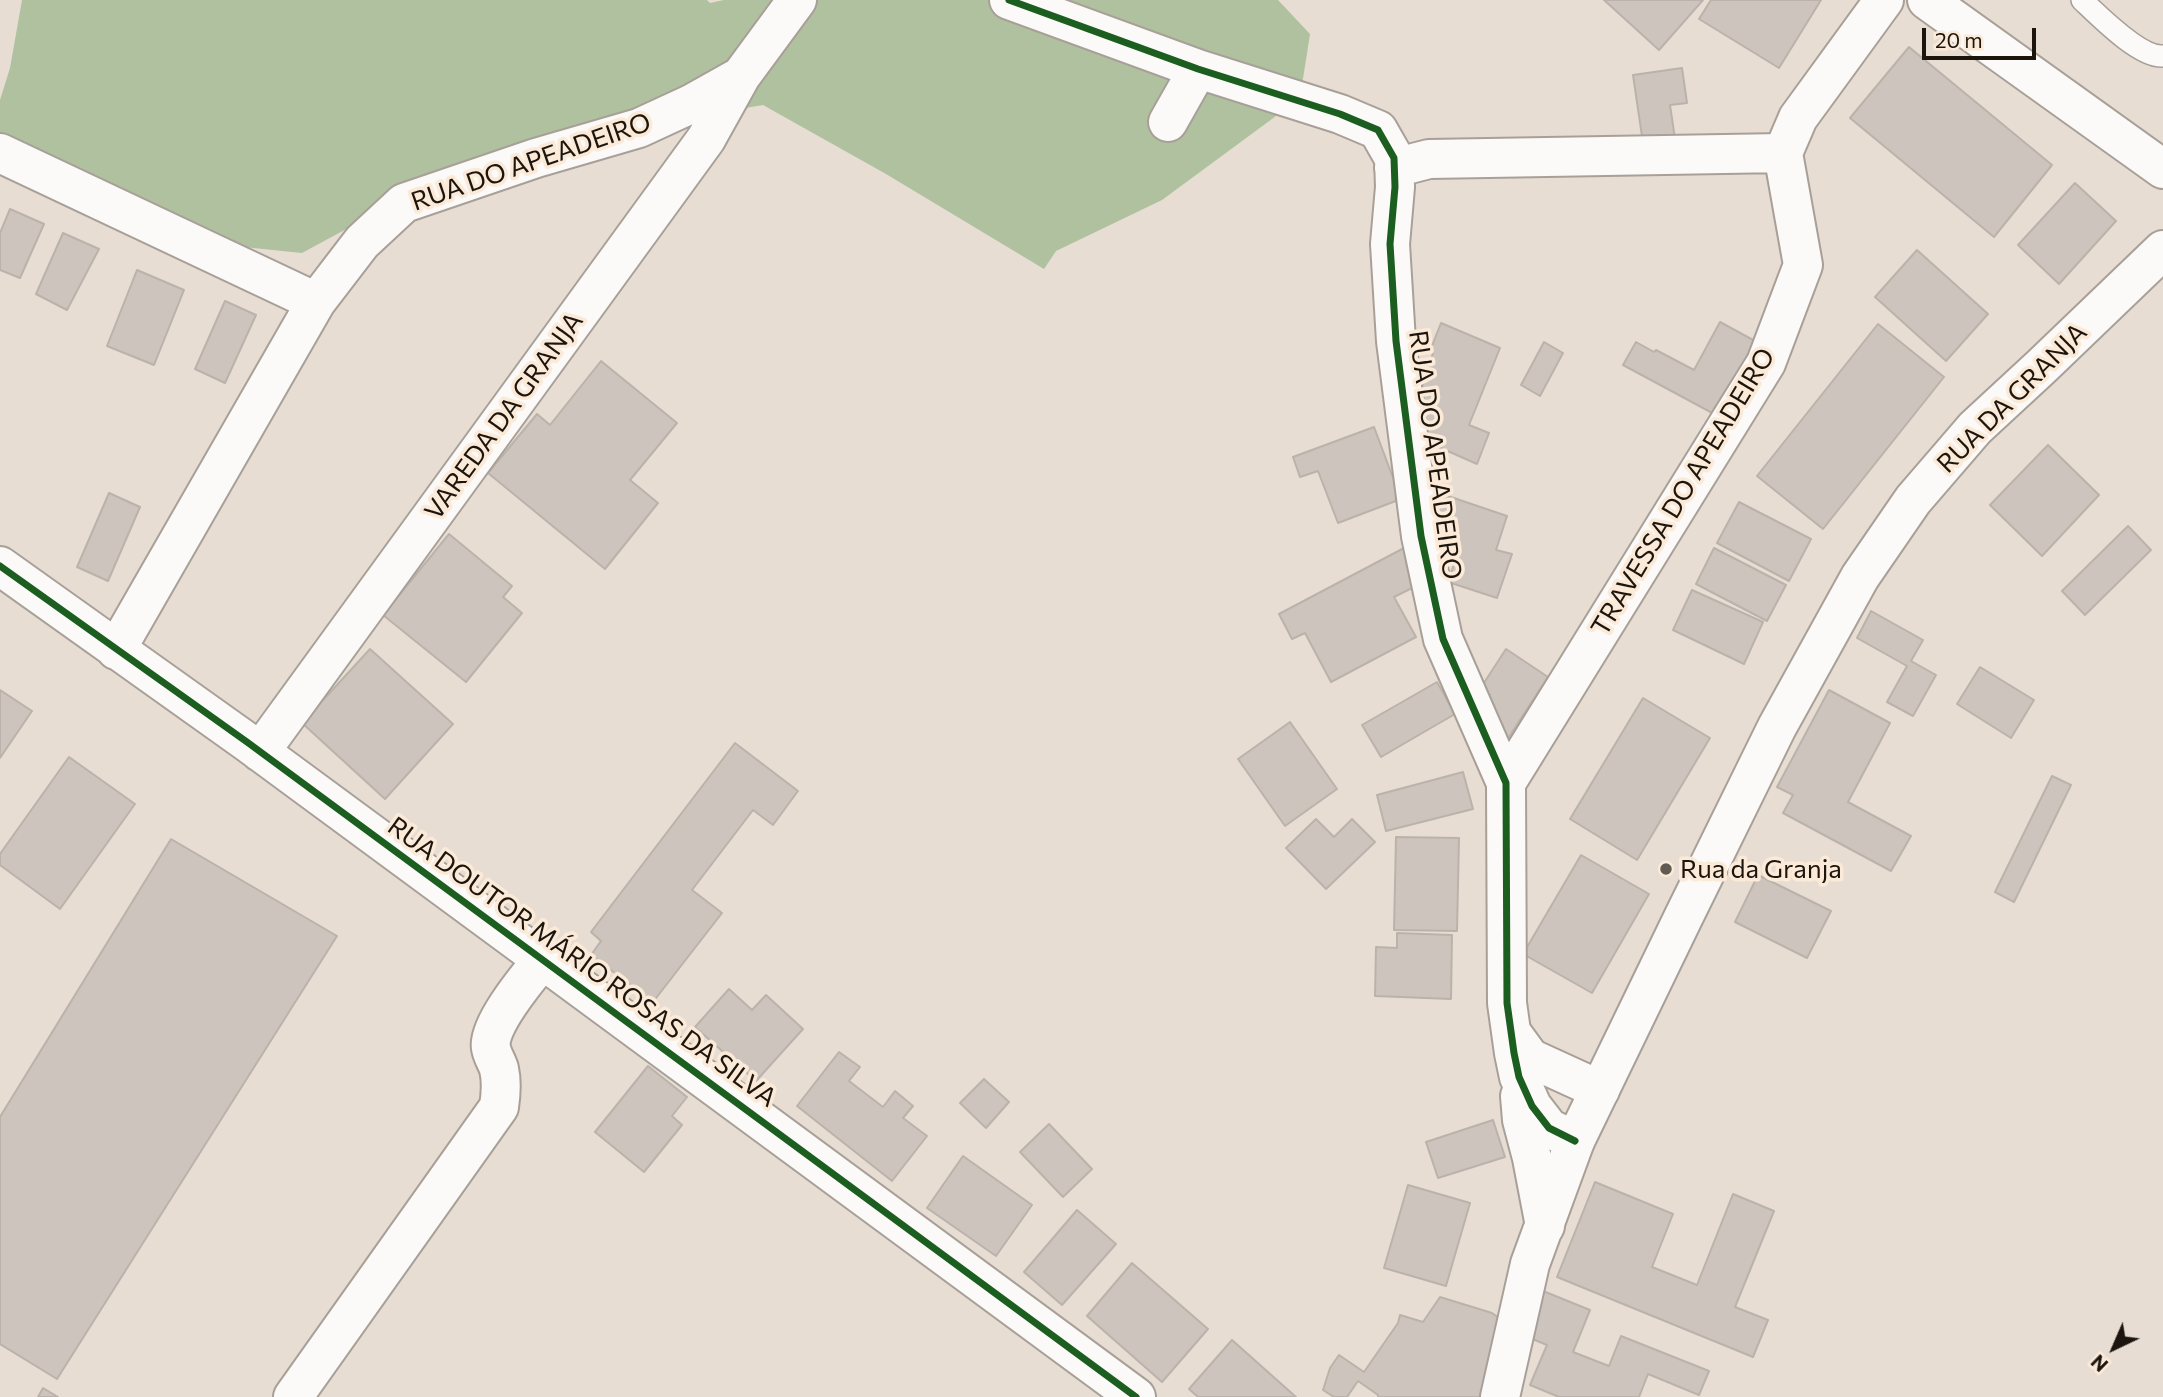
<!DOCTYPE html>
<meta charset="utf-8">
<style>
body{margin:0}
#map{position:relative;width:2163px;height:1397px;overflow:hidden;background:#e7ddd3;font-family:Commissioner,sans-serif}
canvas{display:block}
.north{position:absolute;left:2079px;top:1313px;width:70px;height:70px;-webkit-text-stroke:5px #fcead8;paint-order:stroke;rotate:224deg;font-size:19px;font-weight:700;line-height:28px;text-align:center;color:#1b150e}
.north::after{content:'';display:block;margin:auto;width:24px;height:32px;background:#1b150e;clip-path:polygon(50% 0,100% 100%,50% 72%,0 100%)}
.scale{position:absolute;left:1922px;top:28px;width:114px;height:32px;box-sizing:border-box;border:4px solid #1b150e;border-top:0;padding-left:9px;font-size:21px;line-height:24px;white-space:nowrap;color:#1b150e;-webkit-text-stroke:5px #fcead8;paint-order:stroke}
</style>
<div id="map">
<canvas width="2163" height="1397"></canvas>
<div class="north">N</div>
<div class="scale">20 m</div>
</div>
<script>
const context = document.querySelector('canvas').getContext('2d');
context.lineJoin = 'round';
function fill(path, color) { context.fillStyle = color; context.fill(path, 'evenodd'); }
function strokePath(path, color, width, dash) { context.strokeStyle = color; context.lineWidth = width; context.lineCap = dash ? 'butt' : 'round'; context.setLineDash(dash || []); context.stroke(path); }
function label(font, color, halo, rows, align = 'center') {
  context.font = font + ' Commissioner,sans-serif'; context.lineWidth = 7; context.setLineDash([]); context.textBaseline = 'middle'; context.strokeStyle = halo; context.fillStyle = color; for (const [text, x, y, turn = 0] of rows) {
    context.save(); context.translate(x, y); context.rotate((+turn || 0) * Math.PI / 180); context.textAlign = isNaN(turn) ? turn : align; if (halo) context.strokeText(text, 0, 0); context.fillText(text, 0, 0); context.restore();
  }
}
fill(new Path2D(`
 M22 0H707L710 3 724 0H1278L1310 34 1299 104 1295 102 1162 200 1056 251 1044 269 886 174 763 105 598 133 385 208 302 253 224 245 0 135V100L10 68Z`), '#afc19f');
const building = new Path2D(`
 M1604 0H1703L1659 50Z
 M1711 0H1821L1779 68 1699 19Z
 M1909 47 2052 165 1994 237 1850 118Z
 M1682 68 1687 103 1670 105 1675 139 1643 143 1633 75Z
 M2075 183 2116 221 2059 284 2018 245Z
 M10 209 44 224 20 278 0 270V233Z
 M63 233 99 249 67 310 36 294Z
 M1917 250 1988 314 1946 361 1875 297Z
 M137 270 184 290 154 365 107 346Z
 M225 301 256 315 225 383 195 369Z
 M1720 322 1755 341 1716 415 1623 365 1636 342 1654 352 1656 350 1694 370Z
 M1441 323 1500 348 1469 425 1489 433 1477 464 1407 433 1433 353 1430 351Z
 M1878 324 1944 377 1823 529 1757 476Z
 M1544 342 1563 353 1540 396 1521 385Z
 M601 361 677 423 630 480 658 503 605 569 488 473 537 414 550 425Z
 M1374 427 1401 499 1338 523 1318 471 1300 477 1293 457Z
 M2048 445 2099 495 2042 556 1990 505Z
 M109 493 140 507 108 581 77 567Z
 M1442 494 1507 516 1496 550 1512 554 1497 598 1448 582 1457 555 1426 545Z
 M1739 502 1811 539 1789 581 1717 543Z
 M2128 526 2151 550 2085 615 2062 591Z
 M449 534 512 586 503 597 522 613 466 682 383 615Z
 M1404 548 1422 583 1394 597 1416 637 1331 682 1305 633 1292 639 1279 614Z
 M1714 548 1786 585 1767 621 1696 584Z
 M1692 590 1763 622 1744 664 1673 630Z
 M1871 611 1923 640 1911 661 1936 675 1913 716 1887 702 1907 666 1857 638Z
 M370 649 453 724 385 799 302 723Z
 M1506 649 1548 677 1507 740 1478 718 1490 695 1480 689Z
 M1980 667 2034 700 2011 738 1957 704Z
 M1437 682 1455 714 1381 757 1362 725Z
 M0 690 32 711 0 758Z
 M1829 690 1890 723 1848 802 1911 836 1891 871 1783 813 1793 795 1777 787Z
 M1643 698 1710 738 1637 860 1570 819Z
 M1290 722 1337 789 1285 826 1238 759Z
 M735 743 798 791 773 825 753 810 692 890 722 913 653 1002 591 955 601 941 591 932Z
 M69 757 135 804 60 909 0 865V854Z
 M1463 772 1473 809 1386 831 1377 795Z
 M2052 776 2071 785 2014 902 1995 892Z
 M1316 819 1334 837 1352 819 1375 842 1326 889 1286 848Z
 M1396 837 1459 838 1457 931 1394 930Z
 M171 839 337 936 57 1379 0 1344V1117Z
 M1581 855 1649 894 1592 993 1523 954Z
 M1758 875 1831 911 1807 958 1735 922Z
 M1397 933 1452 935 1451 999 1375 996 1376 947 1397 948Z
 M729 989 752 1010 766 995 803 1029 756 1081 695 1027Z
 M839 1052 860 1067 849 1081 883 1107 895 1091 913 1106 903 1118 927 1136 892 1181 797 1106Z
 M648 1066 687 1097 672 1116 682 1125 644 1172 595 1132Z
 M984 1079 1009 1102 986 1128 960 1103Z
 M1493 1120 1505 1157 1438 1178 1426 1142Z
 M1049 1124 1092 1169 1063 1197 1020 1152Z
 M963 1156 1032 1205 996 1256 927 1208Z
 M1595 1182 1673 1214 1652 1267 1697 1285 1733 1194 1774 1211 1735 1307 1768 1320 1753 1357 1557 1277Z
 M1408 1185 1470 1203 1446 1286 1384 1268Z
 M1077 1210 1116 1244 1062 1305 1024 1272Z
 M1132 1263 1208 1329 1162 1382 1087 1316Z
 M1543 1291 1590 1310 1573 1352 1609 1366 1621 1336 1709 1371 1699 1395 1648 1374 1639 1397H1559L1530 1385 1547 1345 1525 1336Z
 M1440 1297 1492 1313 1505 1322 1483 1397H1378V1395L1358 1381 1347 1397H1334L1323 1390 1330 1368 1339 1355 1364 1372 1398 1323 1400 1315 1423 1322Z
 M1232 1340 1296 1397H1198L1189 1389Z
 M43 1388 58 1397H38Z`);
fill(building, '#cdc4bd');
strokePath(building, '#bbb3ab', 2);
const service = new Path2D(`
 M2082 0C2099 16 2140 58 2163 56`);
const minor = new Path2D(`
 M1009 0 1198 69 1340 114 1378 130 1394 158 1395 187 1390 244 1396 341 1421 536 1443 639 1506 783 1507 1003 1514 1053 1519 1077 1532 1106 1549 1128 1575 1141
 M1927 0 2163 169
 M1168 122 1198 69
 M0 153 316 302
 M1783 153 1798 118 1884 0
 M1394 168 1429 159 1783 153
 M0 566 247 742 1136 1397
 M116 650 316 302 362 242 404 203 536 158 639 128 691 104 741 76 797 0
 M260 752 706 139 741 76
 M1506 783 1766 363 1803 265 1783 153
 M1511 1032 1530 1058 1600 1090
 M1520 1096 1522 1120 1532 1158 1545 1226
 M293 1397 499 1107C501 1094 502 1082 499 1069 497 1062 492 1055 491 1048 486 1027 529 976 543 959`);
const tertiary = new Path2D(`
 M1500 1397 1530 1264 1575 1141 1683 918 1777 727 1860 577 1913 500 1975 428 2041 367 2163 250`);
strokePath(service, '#a8a098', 24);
strokePath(minor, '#a8a098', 42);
strokePath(tertiary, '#a8a098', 42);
strokePath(service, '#fbfaf8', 21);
strokePath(minor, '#fbfaf8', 38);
strokePath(tertiary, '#fbfaf8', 38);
strokePath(new Path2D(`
 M1009 0 1198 69 1340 114 1378 130 1394 158 1395 187 1390 244 1396 341 1421 536 1443 639 1506 783 1507 1003 1514 1053 1519 1077 1532 1106 1549 1128 1575 1141
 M0 566 247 742 1136 1397`), '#1b5e20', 7);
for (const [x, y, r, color] of [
 [1666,869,7,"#625b53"]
]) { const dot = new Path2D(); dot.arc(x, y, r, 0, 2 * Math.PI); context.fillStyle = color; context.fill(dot); strokePath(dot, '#fcead8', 2.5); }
label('26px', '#1b150e', '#fcead8', [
 ["RUA DO APEADEIRO",531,162,-19],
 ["RUA DA GRANJA",2012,398,-45],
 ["VAREDA DA GRANJA",504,416,-54],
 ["RUA DO APEADEIRO",1435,455,82],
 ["TRAVESSA DO APEADEIRO",1683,492,-59],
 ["RUA DOUTOR MÁRIO ROSAS DA SILVA",582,962,36]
]);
label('26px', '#1b150e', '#fcead8', [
 ["Rua da Granja",1680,869]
], 'left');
</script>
